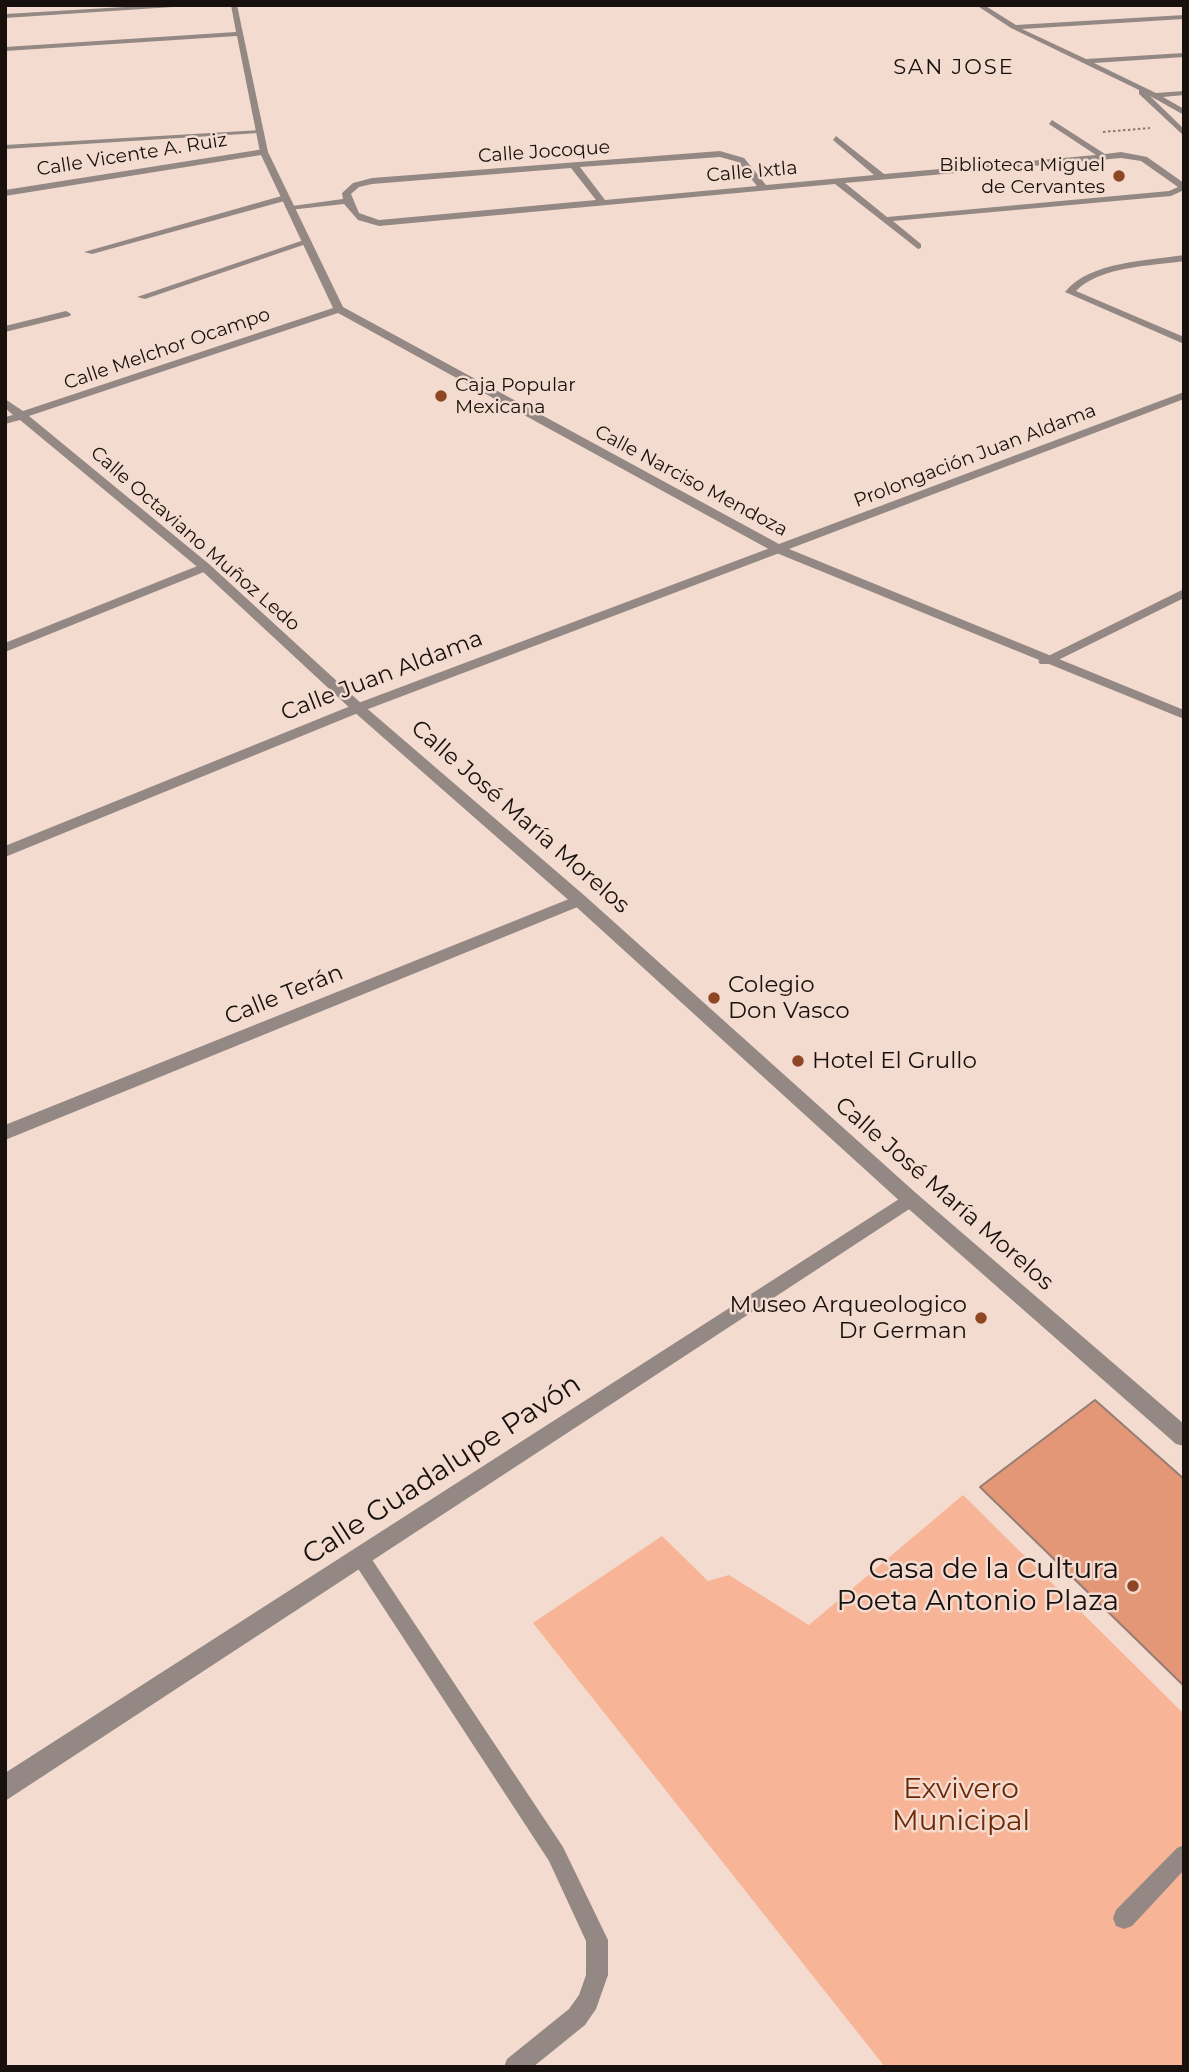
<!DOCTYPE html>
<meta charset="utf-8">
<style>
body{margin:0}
#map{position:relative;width:1189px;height:2072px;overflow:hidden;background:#f4dbd0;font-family:Montserrat,sans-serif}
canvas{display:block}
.frame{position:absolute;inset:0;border:7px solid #18100c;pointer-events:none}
</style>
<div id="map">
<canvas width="1189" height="2072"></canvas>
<div class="frame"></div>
</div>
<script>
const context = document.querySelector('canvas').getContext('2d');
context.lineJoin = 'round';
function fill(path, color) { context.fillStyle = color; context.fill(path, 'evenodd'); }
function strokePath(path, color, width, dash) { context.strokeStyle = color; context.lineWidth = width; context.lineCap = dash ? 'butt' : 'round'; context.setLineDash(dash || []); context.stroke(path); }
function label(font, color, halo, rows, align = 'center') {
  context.font = font + ' Montserrat,sans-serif'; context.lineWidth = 5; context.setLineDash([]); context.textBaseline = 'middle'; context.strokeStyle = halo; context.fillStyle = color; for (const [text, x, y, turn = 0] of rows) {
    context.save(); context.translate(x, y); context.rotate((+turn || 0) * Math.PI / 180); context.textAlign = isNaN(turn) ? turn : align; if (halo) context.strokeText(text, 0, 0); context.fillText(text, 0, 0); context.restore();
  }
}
fill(new Path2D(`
 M963 1495 1184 1714V2067H885L533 1623 662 1536 708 1581 729 1575 809 1625Z`), '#f7b497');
const building = new Path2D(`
 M1095 1400 1184 1479V1686L980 1487Z`);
fill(building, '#e49776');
strokePath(building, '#947d74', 2);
strokePath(new Path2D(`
 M1103 132 1150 128`), '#897870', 2, [2.5, 2.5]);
fill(new Path2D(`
 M261 130 259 133 5 149V145Z
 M361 1550 367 1552 563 1847 608 1940V1975L596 2009 585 2025 533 2067H504L507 2059 569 2009 579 1995 586 1975V1941L549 1861 355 1564 352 1558 355 1552Z
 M1184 1845V1870L1132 1926 1124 1929 1116 1926 1113 1918 1116 1910 1177 1848Z`), '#938884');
fill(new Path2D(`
 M159 5H203L5 18V14Z
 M231 5H237L268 152 264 155 260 152 237 36 5 51V47L236 32Z
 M976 5H984L1016 25 1184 15V19L1022 29 1086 59 1184 53V57L1094 63 1156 93 1184 91V95L1163 97 1184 109V115L1150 96 1184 129V136L1139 94V90L1011 28Z
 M1052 120 1105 154 1121 152 1147 157 1184 183V190L1171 196 893 221 921 244V248L918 249 835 184 379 226 358 220 344 204 289 210 285 207 343 199 342 193 353 183 372 178 720 151 744 158 766 185 874 175 833 140 836 136 884 174 1096 155 1049 124ZM720 157 738 162 757 186 605 200 580 167ZM1121 158 1141 161 1178 187 1169 191 887 217 845 183ZM571 168 596 200 379 220 359 213 351 194 359 187 372 184Z
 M285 195 288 200 92 254 84 252Z
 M304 240 312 242 145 299 137 297Z
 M1184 255V261C1152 266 1100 266 1076 291L1184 337V344L1065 292C1090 261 1147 261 1184 255Z
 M66 311 71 314 70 316 5 332V326Z
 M778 545 784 549 782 552 363 711 5 857V846L353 705Z
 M205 563 211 567 209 570 5 652V643Z
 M1184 589V598L1050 664H1040L1038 661Z
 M579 895 585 896 587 900 585 904 5 1140V1125Z
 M910 1192 917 1194 920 1199 917 1204 5 1801V1773Z`), '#938884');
fill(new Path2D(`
 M264 149 268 152 343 307 779 544 1184 392V399L789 549 1184 710V719L774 552 338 313 29 416 209 564 363 705 585 896 917 1194 1184 1424V1446L1176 1444 903 1204 573 904 353 711 201 570 20 420 5 424V417L13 415 5 408V399L23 411 333 308 261 155 5 196V190Z`), '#938884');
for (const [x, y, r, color] of [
 [1119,176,7,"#8e4625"],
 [441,396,7,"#8e4625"],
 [714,998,7,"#8e4625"],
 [798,1061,7,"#8e4625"],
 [981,1318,7,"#8e4625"],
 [1133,1586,7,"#8e4625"]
]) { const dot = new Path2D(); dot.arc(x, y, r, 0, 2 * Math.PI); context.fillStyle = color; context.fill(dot); strokePath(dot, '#f4dbd0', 2.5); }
label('19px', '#18100c', '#f4dbd0', [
 ["Calle Jocoque",544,152,-4],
 ["Calle Vicente A. Ruiz",132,155,-9],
 ["Calle Ixtla",752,172,-5],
 ["Calle Melchor Ocampo",167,349,-19],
 ["Prolongación Juan Aldama",975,456,-21],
 ["Calle Narciso Mendoza",691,481,28],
 ["Calle Octaviano Muñoz Ledo",195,539,41]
]);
label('19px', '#18100c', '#f4dbd0', [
 ["Biblioteca Miguel",1105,165],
 ["de Cervantes",1105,187],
 ["Caja Popular",455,385,"left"],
 ["Mexicana",455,407,"left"]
], 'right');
context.letterSpacing = '2px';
label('21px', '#18100c', '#f4dbd0', [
 ["SAN JOSE",954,68]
]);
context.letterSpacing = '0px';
label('23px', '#18100c', '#f4dbd0', [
 ["Calle Juan Aldama",382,676,-21],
 ["Calle José María Morelos",520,817,41],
 ["Calle Terán",284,995,-22],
 ["Calle José María Morelos",944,1194,41]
]);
label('23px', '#18100c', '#f4dbd0', [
 ["Colegio",728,985],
 ["Don Vasco",728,1011],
 ["Hotel El Grullo",812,1061],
 ["Museo Arqueologico",967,1305,"right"],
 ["Dr German",967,1331,"right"]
], 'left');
label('28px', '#18100c', '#f4dbd0', [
 ["Calle Guadalupe Pavón",442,1470,-33]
]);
label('28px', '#18100c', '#f4dbd0', [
 ["Casa de la Cultura",1119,1570],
 ["Poeta Antonio Plaza",1119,1602]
], 'right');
label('28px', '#6d2903', '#f4dbd0', [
 ["Exvivero",961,1790],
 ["Municipal",961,1822]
]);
</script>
